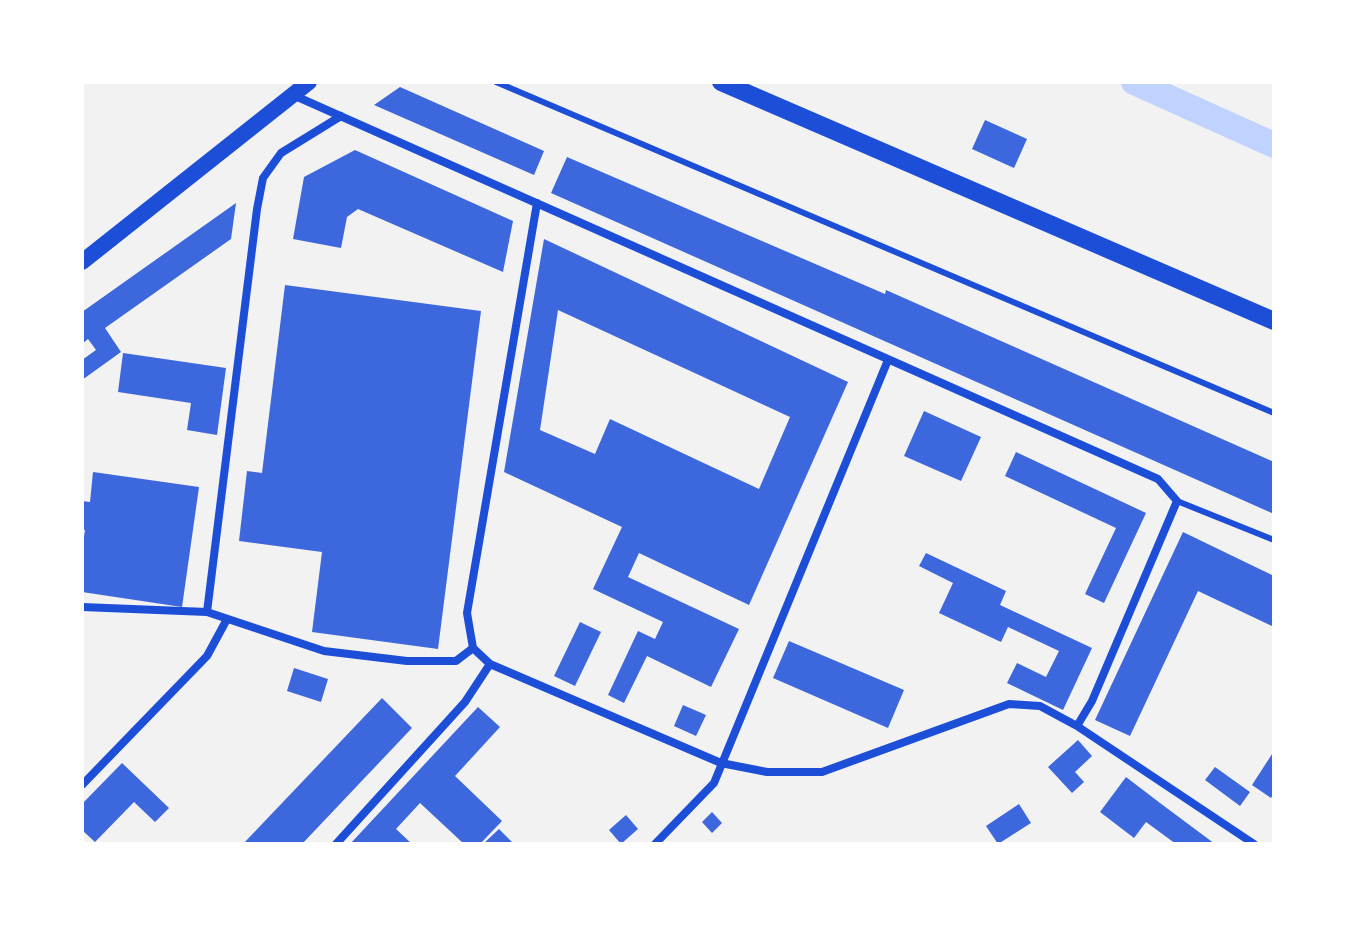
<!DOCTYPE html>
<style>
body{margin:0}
#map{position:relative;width:1356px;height:926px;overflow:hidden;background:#f2f2f2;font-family:"Source Sans 3",sans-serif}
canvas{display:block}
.frame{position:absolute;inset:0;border:84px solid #fff;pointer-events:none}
</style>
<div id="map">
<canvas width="1356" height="926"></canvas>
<div class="frame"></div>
</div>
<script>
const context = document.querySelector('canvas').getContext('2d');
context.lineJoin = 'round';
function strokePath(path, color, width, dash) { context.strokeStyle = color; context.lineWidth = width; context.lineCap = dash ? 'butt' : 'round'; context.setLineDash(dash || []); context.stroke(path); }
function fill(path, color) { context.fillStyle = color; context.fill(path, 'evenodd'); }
strokePath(new Path2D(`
 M1134 82 1274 145`), '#bfd3fe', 26);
fill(new Path2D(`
 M400 87 544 151 534 175 374 105Z
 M985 120 1027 139 1014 168 972 149Z
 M355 150 513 221 503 272 358 209 347 217 341 248 293 239 304 177Z
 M567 157 885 294 886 290 1274 462V514L551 193Z
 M236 203 231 239 105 328 121 352 82 380V360L96 350 88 339 82 344V312Z
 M544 239 848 382 749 605 639 553 628 577 739 629 711 687 647 656 624 703 608 695 638 631 655 639 663 622 593 589 622 527 504 472ZM558 310 790 417 759 489 610 419 595 454 540 430Z
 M285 285 481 311 438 649 312 632 322 552 239 541 247 471 262 473Z
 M123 353 226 368 217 435 187 430 191 403 118 392Z
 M924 411 981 437 961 481 904 456Z
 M1016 452 1146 513 1104 603 1085 594 1116 528 1005 476Z
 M93 472 199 487 182 607 82 592V549L85 530H82V501L90 502Z
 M1183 532 1274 576V627L1198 591 1130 736 1095 720Z
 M926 553 1006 591 1000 605 1092 648 1063 710 1007 683 1017 663 1046 677 1059 651 1008 627 1001 642 939 613 953 583 919 566Z
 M580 622 601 632 575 686 554 676Z
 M789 641 904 690 888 728 773 678Z
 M294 668 328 679 321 702 287 691Z
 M382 698 412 728 302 844H243Z
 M683 705 706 715 696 736 674 726Z
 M478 707 500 727 455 776 502 821 480 844H464L420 803 396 829 412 844H350Z
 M1078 740 1092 756 1075 772 1084 782 1072 793 1048 767Z
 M1274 751V793L1271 798 1252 785Z
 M122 763 169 808 155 822 134 802 95 842 82 830V804Z
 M1215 767 1250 792 1240 806 1205 780Z
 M1126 777 1160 803 1215 844H1176L1146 822 1134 838 1100 812Z
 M1019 804 1031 823 998 844 986 826Z
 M712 812 722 823 712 833 702 822Z
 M626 815 638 829 621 844 609 830Z
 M499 829 514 844H483Z`), '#3d67dc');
strokePath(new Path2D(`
 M496 82 1274 413
 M1177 501 1274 540`), '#1d4ed8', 6);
strokePath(new Path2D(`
 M293 95C582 222 869 352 1158 479L1177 501 1092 701 1077 726 1040 706 1009 704 822 772H767L721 763 490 664 473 648 467 613 537 203
 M82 607 207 612 324 651 407 661H456L473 648
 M207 612 257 209 263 178 281 153 341 116
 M1077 726 1254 844
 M82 785 207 656 226 621
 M336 844 465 702 490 664
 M655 844 714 783 888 360`), '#1d4ed8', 8);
strokePath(new Path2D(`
 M82 262 309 82`), '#1d4ed8', 16);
strokePath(new Path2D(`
 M721 82 1274 321`), '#1d4ed8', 18);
</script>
